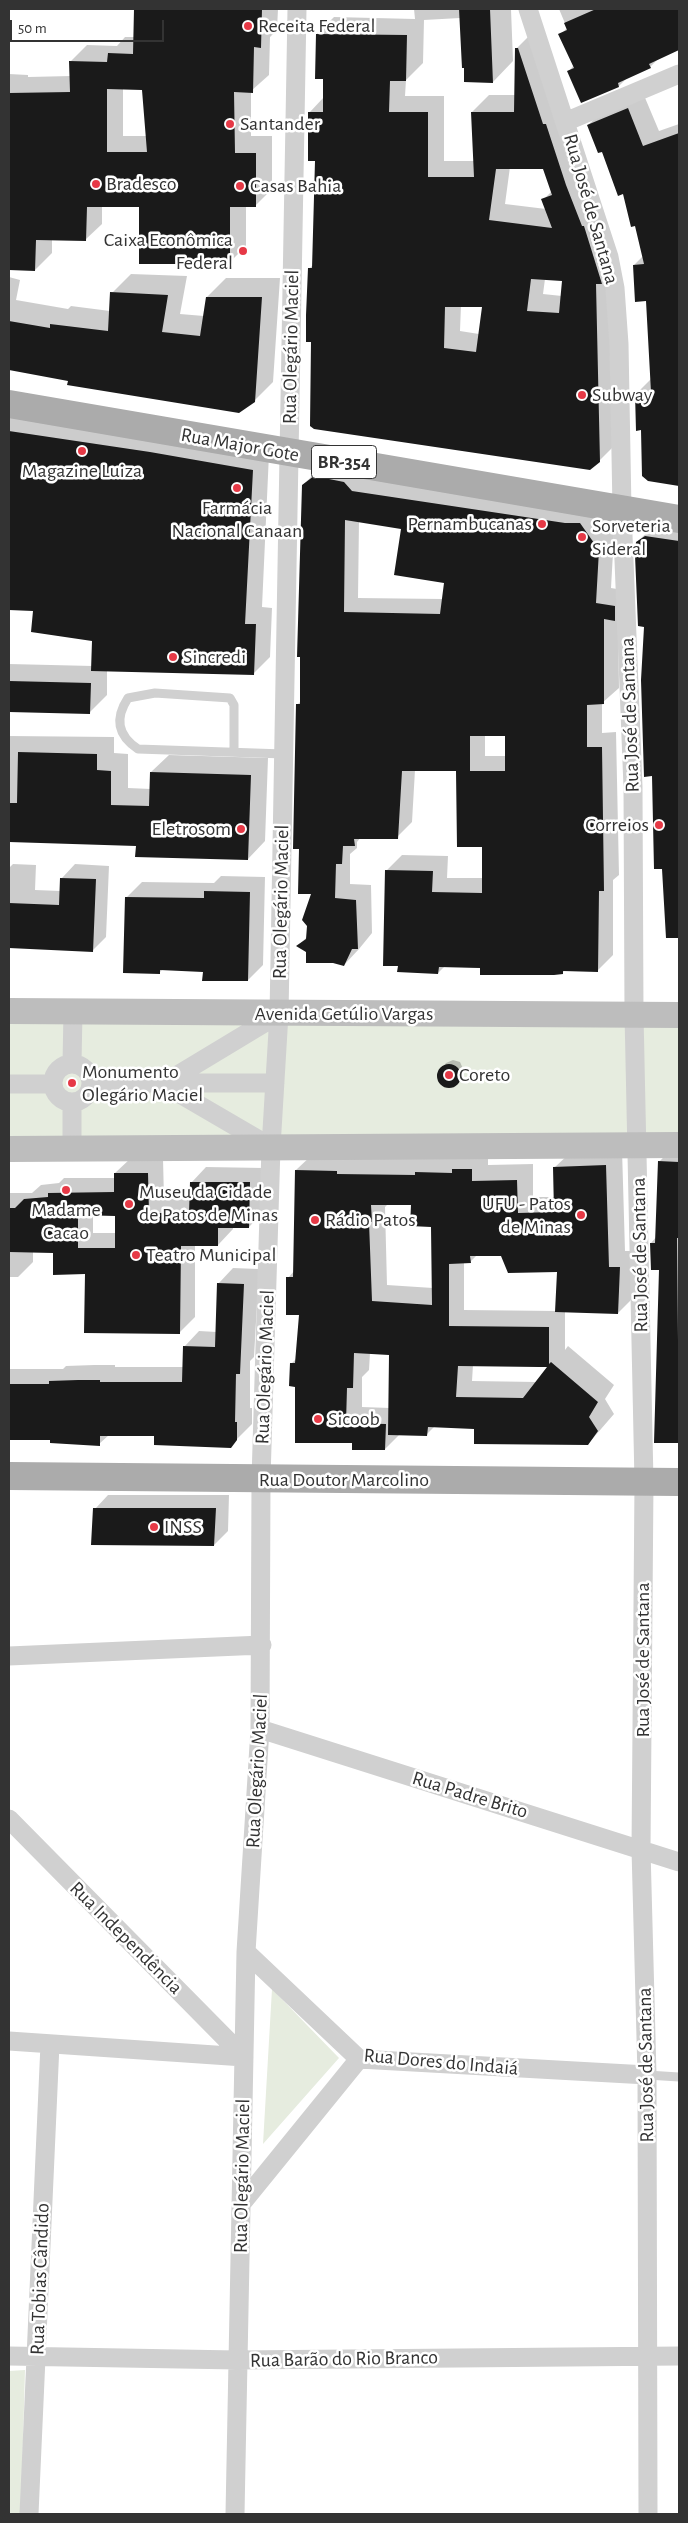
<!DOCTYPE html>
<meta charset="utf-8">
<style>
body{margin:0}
#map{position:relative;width:688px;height:2523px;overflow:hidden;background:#fff;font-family:"Alegreya Sans",sans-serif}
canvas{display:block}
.frame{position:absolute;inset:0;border:10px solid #333;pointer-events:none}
.scale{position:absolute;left:10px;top:20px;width:154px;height:22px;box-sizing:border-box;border:2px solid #333;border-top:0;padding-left:6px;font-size:15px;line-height:18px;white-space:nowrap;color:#333;-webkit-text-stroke:4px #fff;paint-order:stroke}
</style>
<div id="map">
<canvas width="688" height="2523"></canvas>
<div class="frame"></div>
<div class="scale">50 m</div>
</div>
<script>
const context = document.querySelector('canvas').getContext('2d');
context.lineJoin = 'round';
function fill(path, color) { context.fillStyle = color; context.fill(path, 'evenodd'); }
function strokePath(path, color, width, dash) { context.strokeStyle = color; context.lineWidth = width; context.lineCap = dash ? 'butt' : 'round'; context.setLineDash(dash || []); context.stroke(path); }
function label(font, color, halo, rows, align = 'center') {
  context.font = font + ' "Alegreya Sans",sans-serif'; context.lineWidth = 5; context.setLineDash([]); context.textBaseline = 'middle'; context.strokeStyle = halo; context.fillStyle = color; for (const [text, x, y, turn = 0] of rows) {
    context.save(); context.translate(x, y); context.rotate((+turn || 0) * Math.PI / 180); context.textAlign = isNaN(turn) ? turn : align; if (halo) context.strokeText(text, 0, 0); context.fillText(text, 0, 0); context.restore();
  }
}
fill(new Path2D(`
 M9 1011 679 1015V1145L9 1149Z
 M272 1989 339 2058 263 2144Z
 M25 2370 21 2514H9V2371Z`), '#e6ecdf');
fill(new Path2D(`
 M136 9H278L277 30 270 37 269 75 251 91V136H272V189L255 206H246V246L230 262 140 206 102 205V224L85 240 52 239V253L35 270 9 269V74L28 75V77L71 76 70 62 87 45 117 46 125 37H135ZM123 88H143L147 136H123Z
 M414 9H511L513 61 493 82 460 18 424 20 423 63 406 80 405 96H444V161H475L472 112 489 95H516V49L533 32 618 267 616 444 599 461 310 268 314 264 316 160 309 113 324 97 325 78 317 34 334 17 415 19ZM510 167H544L552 191 543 200 546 209 505 204ZM545 279 563 280 562 296 543 294ZM461 305H484L479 334 460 331Z
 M559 9H679V49L659 58 650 67 627 78 619 86 568 72 574 65 560 35 567 28Z
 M643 93 659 131 679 124V485L649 479 636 394 652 378 647 300 634 265 643 256 636 225 624 193 588 125 604 110Z
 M131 274 187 276 180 314 204 316 207 297 226 278H280L273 382 254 401 69 380 9 368V277L20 280 16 300 68 309 71 306 110 311 112 293Z
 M9 411 269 454 262 607 272 608 270 657 254 673 107 670V695L90 712 9 710V664L93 666 94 640 38 571 9 569Z
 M318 470 595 509 614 535 611 588 629 591 618 616 619 688 602 703V733L616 732 619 875 613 880V955L598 970H565L562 973 445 966 438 973 399 965 387 870 402 855 448 856 447 878H483L484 845 460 770H415L412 822 397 837H361L357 842V848L350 854V884L371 885 372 933 359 949 344 965 298 946 308 936 313 893 300 848 297 705 302 700 303 485ZM359 521 402 528 445 582 443 599 358 598ZM485 735H506L507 756H485Z
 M679 521V938L666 926 664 867 653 775 645 626 637 542 655 525Z
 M9 736 114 737V753L128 754V788L151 789V772L169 755 268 758 265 841 248 859 137 845 9 840Z
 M13 864 36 865 35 890 61 891 62 878 75 864 109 866 106 937 92 951 9 947V868Z
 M221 876 265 877 263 965 248 980 204 971 163 969 159 973 126 898 142 882 214 883Z
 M453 1060 460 1062 464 1071 454 1085 447 1086 439 1080 438 1074 446 1063Z
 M679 1141V1211L657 1210 659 1162Z
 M622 1149 625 1251H636L634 1297 618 1313 565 1311V1350L568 1346 614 1385 605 1399 614 1414 588 1444 476 1428 435 1426 427 1434H400L385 1449 353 1442 296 1385 291 1364 297 1358 300 1314 288 1278 295 1270 296 1170 313 1154 488 1153V1165L533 1164V1197H555L554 1168 571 1152ZM412 1204 433 1225V1288L387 1285 385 1207 387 1205ZM477 1255H502L558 1271 557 1311 464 1310V1262H470ZM370 1353 390 1354V1408L362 1407V1377L369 1370ZM473 1365 550 1366 537 1382 472 1381Z
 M131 1158H163L164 1199H191V1183L206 1167 264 1168V1211L249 1227H233V1229L218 1245 195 1244V1317L179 1333 54 1252 33 1251V1262L18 1277H10L9 1369H63L66 1366 94 1365H115V1367H183L184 1347 199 1331 217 1332 218 1284 233 1268 259 1269 254 1357 250 1361V1408H252V1424L230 1446 155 1435H109L99 1444 51 1439H9V1193H32L41 1185 59 1183 64 1178H115V1173ZM93 1214H116V1233H93Z
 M675 1215H679V1442L656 1441 660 1268 651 1243Z
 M108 1495H229L228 1531 214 1545 95 1509Z`), '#0003');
fill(new Path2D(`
 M134 9H262L261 48 254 47 253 93 234 92 235 153H256V207H230V264H139V207H87L86 241 36 240 35 271 9 270V93L70 92 69 61 107 62 108 53 133 54ZM107 89 142 90 147 152H107Z
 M459 9H490L493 83 464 82V68H462Z
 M596 9H679V50L649 64 651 68 618 83 619 87 581 103 567 71 574 68 558 34 567 30 564 23Z
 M316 34 407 35 406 81H390L389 112H428V177H474L471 112H514L515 48H518L543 124H546L566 185 582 226H584L602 284H596L600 462 590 470 314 429 310 426 311 342H306V315L308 268H312L315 161H308V112H323V79H315ZM496 169H543L552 195 541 199 552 228 489 220ZM531 279 562 281 559 313 527 311ZM445 307H482L476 352 444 348Z
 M628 108 643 146 679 133V486L648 481 642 476 641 430 636 431 635 393 651 392 646 301 635 302 633 265 644 264 635 226 631 227 623 194 618 196 602 152 598 153 587 125Z
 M110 292 168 295 162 332 200 336 206 297H262L255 402 239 413 67 385 68 381 9 370V321L50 328V324L108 331Z
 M9 431 150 452 253 470 245 624H256L254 675 91 671 92 641 31 632 33 611 9 610Z
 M314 476 344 482 352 491 565 523H580L599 550 596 603 615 606V621L604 619V704L587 705V747H602L604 891H599L598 972 563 971V974L554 975H480V968L439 967 438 974 397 972 398 966H383L385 870 433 871 432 892 482 893V847H457L456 771H461H402L398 839H354L355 846H343L342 864H336L335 898 356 900 358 949H352L344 966 333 963H306V952L296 946 306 939 307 926 302 920 311 894H298L299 849H293L296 704H300V657H297L302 485ZM345 520 401 529 394 575 444 583 440 614 344 612ZM470 736H505V771H470Z
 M645 536 679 541V938H666L662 869H654L652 776 644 777 641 680 644 627 638 626 635 555 636 542Z
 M9 681 91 683 90 714 9 712Z
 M18 752 97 754V770L111 771V805L149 806 150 772 251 775 248 860 135 857 136 846 9 842V803H17Z
 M60 878 96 879 93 952 9 948V903L59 905Z
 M204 891 250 892 248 981H202L203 972 160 970V974L123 973 125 897 204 898Z
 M437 1076a12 12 0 1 1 24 0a12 12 0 1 1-24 0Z
 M658 1161 679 1162V1238H677L679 1443H654L659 1270H651L650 1243H655Z
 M606 1165 609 1267H620L618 1314 555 1312 557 1272 508 1273 501 1256H470L471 1263 449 1264V1326L549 1327V1364L551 1362 598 1402 589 1417 598 1431 588 1445 474 1444V1429L428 1427 427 1436 388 1435 389 1355 354 1353 353 1388H347L346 1423 386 1424 385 1450H352V1443H295V1387L289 1386 290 1363H295L299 1315H286V1277H293L295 1170 337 1171V1174L415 1175V1172L452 1173V1169H472V1181L517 1180 518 1213 554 1212 553 1167ZM371 1205H411L410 1226 431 1227 432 1305 372 1301 369 1222H372ZM458 1366 539 1367H547L523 1398 456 1397Z
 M114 1173H148L149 1213H189L190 1182H250L249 1228H218V1246H181L180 1334 84 1333 85 1274 53 1275V1253L9 1252V1208H15L24 1199 48 1197V1193L114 1192ZM78 1215 115 1216V1248H78Z
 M217 1283 244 1284 240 1374H236L235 1422H237V1440L231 1448 154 1445V1436H100V1446L50 1443V1440H9V1384H49V1381L78 1380H100V1382H182L183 1346 215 1347Z
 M93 1508H216L214 1546 91 1545Z`), '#1a1a1a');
strokePath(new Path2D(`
 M234 752V705L230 698 155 693 128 698C115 718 117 735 138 749L284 754
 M647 2075 679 2077`), '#d0d0d0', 9);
strokePath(new Path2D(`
 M528 9 609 257 615 288 619 344 622 510 633 787 634 1014 644 1482 641 1849 647 2075 648 2514
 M565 122 679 74
 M72 1064 73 1011
 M53 1083a19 19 0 1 1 38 0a19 19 0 1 1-38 0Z
 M91 1083H275
 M9 1084H53
 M72 1102V1148
 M271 1147 163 1084 279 1014
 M9 1656 262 1645
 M260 1729 679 1862
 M9 1819 244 2057
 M246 1952 359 2059 647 2075
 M9 2041 244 2057
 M242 2203 359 2059
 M9 2356 237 2360 679 2356
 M29 2514 50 2044
 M235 2514 246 1952 260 1729 261 1479 271 1147 279 1014 297 9`), '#d0d0d0', 19);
strokePath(new Path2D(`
 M9 1011 679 1015
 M9 1149 679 1145`), '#bdbdbd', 26);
strokePath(new Path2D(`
 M9 404 679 519
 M9 1476 679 1482`), '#ababab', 28);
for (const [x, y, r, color] of [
 [248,26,5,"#e63946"],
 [230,124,5,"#e63946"],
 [96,184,5,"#e63946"],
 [240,186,5,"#e63946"],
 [243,251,5,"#e63946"],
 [582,395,5,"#e63946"],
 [82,451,5,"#e63946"],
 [237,488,5,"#e63946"],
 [542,524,5,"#e63946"],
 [582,537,5,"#e63946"],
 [173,657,5,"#e63946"],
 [659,825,5,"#e63946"],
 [241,829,5,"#e63946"],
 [449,1075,5,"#e63946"],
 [72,1083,5,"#e63946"],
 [66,1190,5,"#e63946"],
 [129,1204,5,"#e63946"],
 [581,1215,5,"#e63946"],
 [315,1220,5,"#e63946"],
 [136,1255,5,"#e63946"],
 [318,1419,5,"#e63946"],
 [154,1527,5,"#e63946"]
]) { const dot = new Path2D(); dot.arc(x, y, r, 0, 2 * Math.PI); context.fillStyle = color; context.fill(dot); strokePath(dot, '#fff', 2); }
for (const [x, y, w] of [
 [344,462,65]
]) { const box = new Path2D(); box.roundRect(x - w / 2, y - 16.5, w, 33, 4); context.fillStyle = '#fff'; context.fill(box); strokePath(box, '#333', 1); }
label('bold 19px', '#333', null, [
 ["BR-354",344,462]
]);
label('20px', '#333', '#fff', [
 ["Receita Federal",258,26],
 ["Santander",240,124],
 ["Bradesco",106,184],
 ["Casas Bahia",250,186],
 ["Caixa Econômica",233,240,"right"],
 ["Federal",233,263,"right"],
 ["Subway",592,395],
 ["Magazine Luiza",82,471,"center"],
 ["Farmácia",237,508,"center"],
 ["Nacional Canaan",237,531,"center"],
 ["Pernambucanas",532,524,"right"],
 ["Sorveteria",592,526],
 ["Sideral",592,549],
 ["Sincredi",183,657],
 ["Correios",649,825,"right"],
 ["Eletrosom",231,829,"right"],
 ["Monumento",82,1072],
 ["Olegário Maciel",82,1095],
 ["Coreto",459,1075],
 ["Museu da Cidade",139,1192],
 ["de Patos de Minas",139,1215],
 ["UFU - Patos",571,1204,"right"],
 ["de Minas",571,1227,"right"],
 ["Madame",66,1210,"center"],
 ["Cacao",66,1233,"center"],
 ["Rádio Patos",325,1220],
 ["Teatro Municipal",146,1255],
 ["Sicoob",328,1419],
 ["INSS",164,1527]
], 'left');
label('20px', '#333', '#fff', [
 ["Rua José de Santana",591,209,74],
 ["Rua Olegário Maciel",291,347,-89],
 ["Rua Major Gote",240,445,10],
 ["Rua José de Santana",630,715,-92],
 ["Rua Olegário Maciel",281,902,-89],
 ["Avenida Getúlio Vargas",344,1014],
 ["Rua José de Santana",640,1255,-91],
 ["Rua Olegário Maciel",265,1367,-88],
 ["Rua Doutor Marcolino",344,1480],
 ["Rua José de Santana",643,1660,-90],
 ["Rua Olegário Maciel",257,1771,-87],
 ["Rua Padre Brito",470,1795,17],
 ["Rua Independência",126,1938,45],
 ["Rua Dores do Indaiá",441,2062,5],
 ["Rua José de Santana",646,2065,-91],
 ["Rua Olegário Maciel",242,2176,-89],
 ["Rua Tobias Cândido",40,2279,-88],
 ["Rua Barão do Rio Branco",344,2359,-1]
]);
</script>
